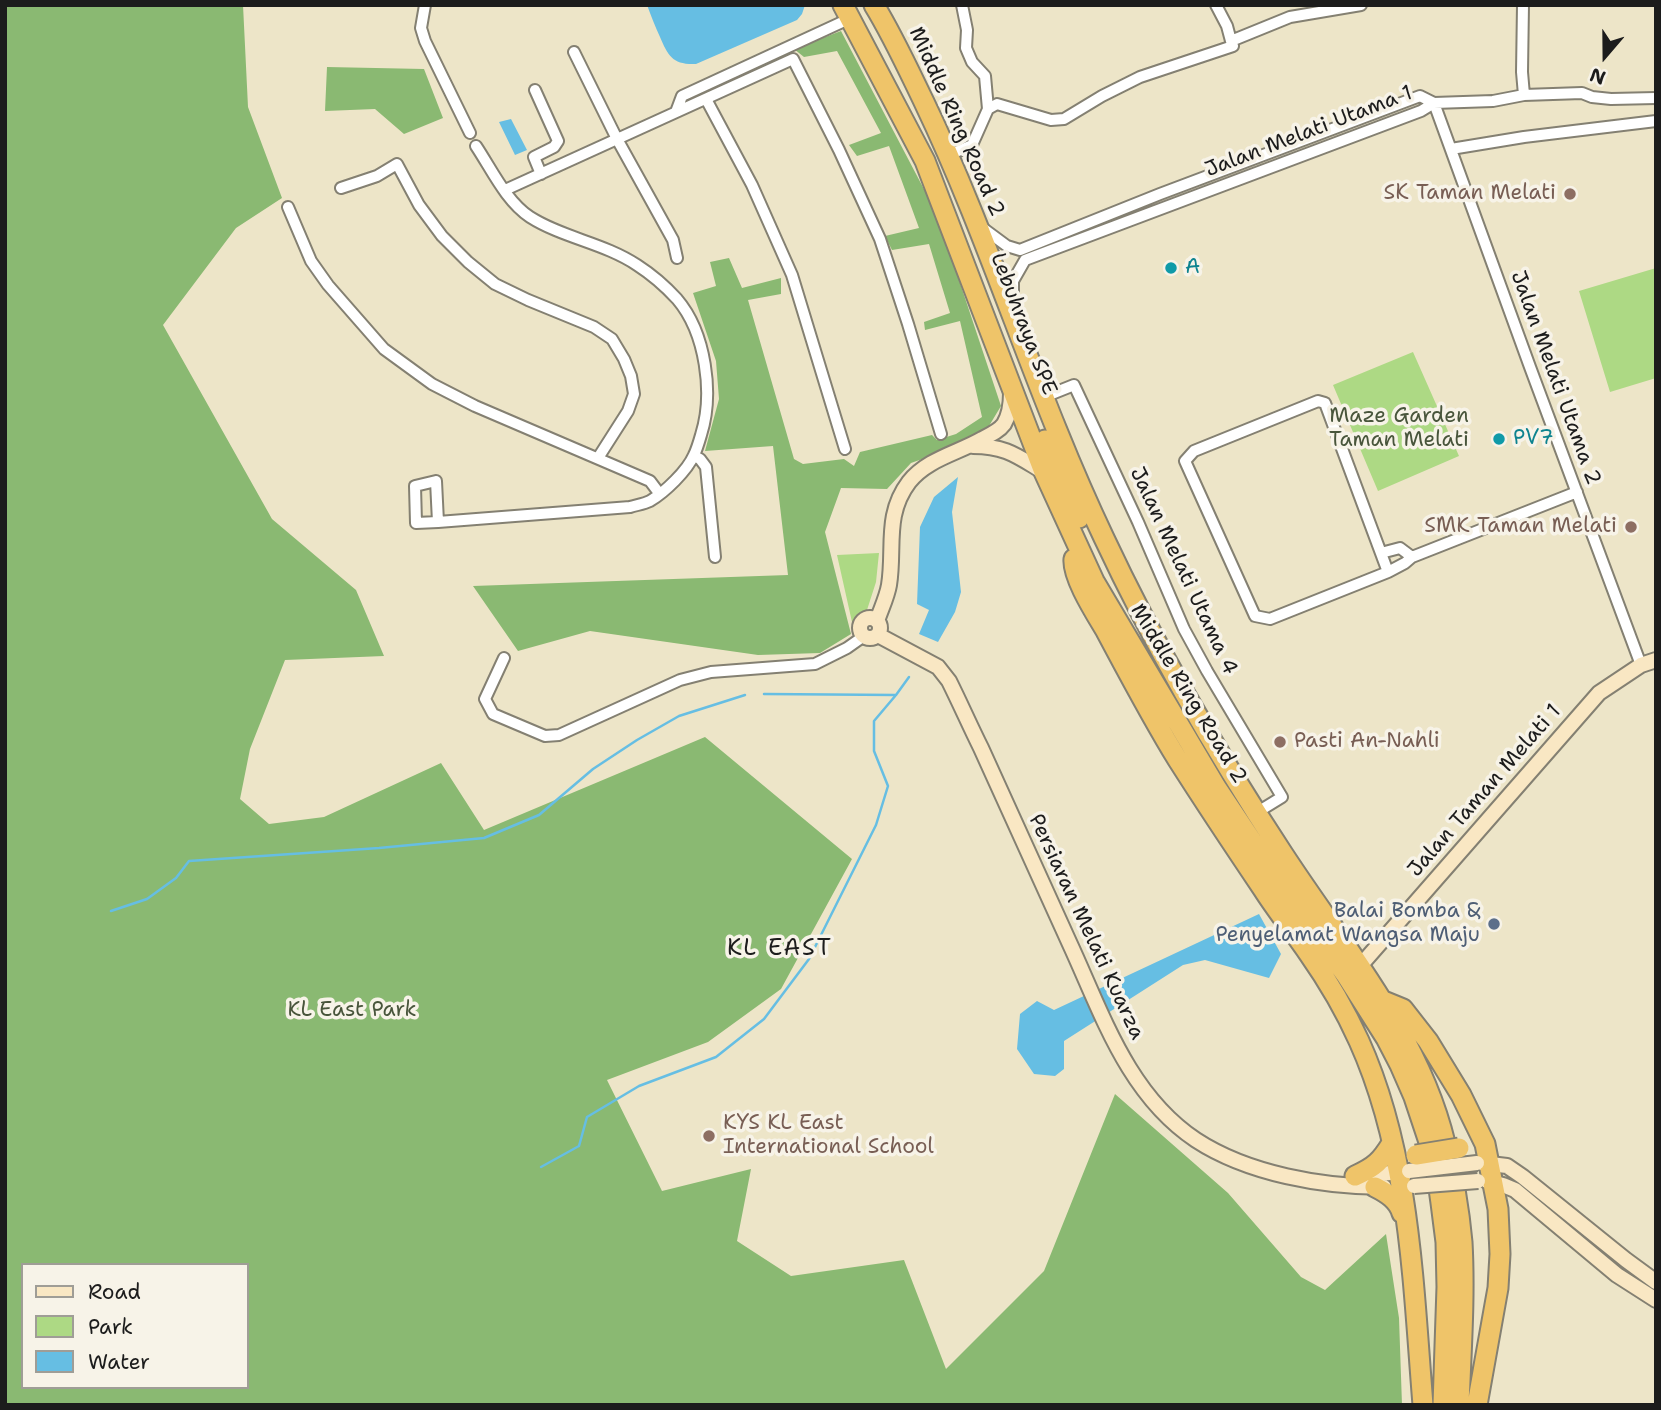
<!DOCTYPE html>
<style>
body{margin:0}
#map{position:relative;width:1661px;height:1410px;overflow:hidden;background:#ede5c8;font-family:"Shantell Sans",sans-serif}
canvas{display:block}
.frame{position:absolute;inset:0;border:7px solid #1c1c1c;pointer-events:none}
.legend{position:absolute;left:21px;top:1263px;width:228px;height:126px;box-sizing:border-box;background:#f7f3e8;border:2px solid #9f9d96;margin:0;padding:9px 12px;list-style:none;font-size:21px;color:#1c1c1c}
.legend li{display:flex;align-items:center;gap:14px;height:35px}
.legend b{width:35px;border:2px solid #9f9d96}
.north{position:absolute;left:1570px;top:21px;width:70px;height:70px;-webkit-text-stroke:5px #f7f3e8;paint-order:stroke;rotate:200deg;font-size:19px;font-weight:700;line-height:28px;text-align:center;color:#1c1c1c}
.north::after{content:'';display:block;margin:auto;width:24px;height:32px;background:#1c1c1c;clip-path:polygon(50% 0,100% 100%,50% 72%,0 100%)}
</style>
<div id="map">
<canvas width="1661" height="1410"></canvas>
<div class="frame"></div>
<ul class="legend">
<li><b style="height:9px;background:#f9e7c3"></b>Road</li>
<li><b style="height:19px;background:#add984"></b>Park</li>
<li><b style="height:19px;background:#66bee3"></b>Water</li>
</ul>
<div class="north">N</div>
</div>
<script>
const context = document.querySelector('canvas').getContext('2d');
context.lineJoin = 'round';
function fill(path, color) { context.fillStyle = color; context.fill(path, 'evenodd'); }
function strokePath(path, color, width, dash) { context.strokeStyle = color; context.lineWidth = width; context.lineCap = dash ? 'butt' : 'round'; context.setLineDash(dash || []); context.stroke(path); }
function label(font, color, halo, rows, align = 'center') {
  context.font = font + ' "Shantell Sans",sans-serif'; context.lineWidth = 7; context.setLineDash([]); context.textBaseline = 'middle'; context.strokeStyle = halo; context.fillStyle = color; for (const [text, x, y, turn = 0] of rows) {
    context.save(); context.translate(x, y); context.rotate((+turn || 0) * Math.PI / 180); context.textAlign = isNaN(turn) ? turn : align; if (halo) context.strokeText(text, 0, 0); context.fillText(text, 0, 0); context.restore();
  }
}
fill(new Path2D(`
 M1656 268V378L1610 392 1579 291Z
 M1413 352 1459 456 1378 491 1333 385Z
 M879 553 876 582 867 610 852 622 837 555Z`), '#add984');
fill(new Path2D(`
 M5 5H243L248 107 282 198 236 228 163 325 272 519 356 590 384 656 285 660 250 749 240 799 269 824 324 817 441 763 484 830 705 737 852 859 781 989 708 1042 607 1080 662 1191 751 1169 737 1241 791 1276 904 1260 946 1369 1044 1271 1115 1094 1228 1193 1301 1277 1325 1290 1386 1234 1399 1318 1402 1405H5ZM23 1265H247V1387H23Z
 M841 31 937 214 1001 406 986 431 956 447 911 463 887 489 841 488 825 532 851 634 820 653 758 655 590 631 518 651 473 586 788 575 773 446 705 451 719 399 716 361 693 293 716 286 710 262 729 258 742 288 781 278V294L748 300 794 459 803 464 844 459 854 466 860 452 932 435 937 440 956 434 982 417 960 321 925 330 924 322 950 313 929 244 892 250 885 236 919 228 889 146 857 156 849 145 881 133 837 51 804 57 794 49Z
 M327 67 424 69 443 118 404 134 375 109 325 111Z`), '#8ab972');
fill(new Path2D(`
 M647 5H805L802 14 797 20 696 64C673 65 668 56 660 37 655 26 651 16 647 5Z
 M511 119 527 150 515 155 499 122Z
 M958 477 952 512 961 592 955 612 938 642 919 634 929 610 917 604 920 527 934 497Z
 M1259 914 1281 954 1269 978 1205 960 1183 965 1064 1041V1069L1055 1076 1034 1074 1017 1049 1020 1014 1037 1001 1054 1010Z`), '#66bee3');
strokePath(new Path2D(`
 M764 694 896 695
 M111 911 147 899 176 878 189 861 379 848 484 838 539 815 593 769 637 740 679 716 745 695
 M541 1167 579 1146 587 1117 639 1086 716 1057 764 1019 809 959 876 825 888 786 874 751V721L896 695 909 677`), '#66bee3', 2.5);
const street = new Path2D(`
 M425 5 421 28 425 41 470 133
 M962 5 967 30 966 48 972 62 985 76 988 109
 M1216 5 1227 26 1231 41
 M1523 5 1522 72 1524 95
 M574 52 617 139 673 240 677 258
 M535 90 558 141 554 147 534 157 541 174
 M706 99 752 185 792 275 845 449
 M1434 103 1530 367 1641 665
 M676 112 682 96 851 18
 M1451 149 1524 137 1656 121
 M949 155 972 145 988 109 997 104 1051 120 1064 119 1102 96 1140 77 1233 46 1231 41 1290 17 1361 5
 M341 188 377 176 397 164 419 205 442 236 468 262 495 284 528 300 594 327 612 339 624 359 631 376 634 394 628 411 598 458
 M505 190 793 59 839 150 880 239 908 324 941 434
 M288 207 311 261 328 285 384 349 432 384 475 406 650 481 659 493
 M980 226 1007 246 1020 250 1160 194 1420 96 1434 103 1493 101 1524 95 1582 93 1592 97 1611 99 1656 98
 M1013 305V281L1025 260 1421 111 1434 103
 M1044 397 1074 385 1138 522 1184 629 1207 671 1282 797 1256 813
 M1318 401 1325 403 1388 572 1270 619 1255 616 1185 461 1194 451Z
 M694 456 700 459 706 467 715 557
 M438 522 436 481 415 486 416 523 438 522 630 507C636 505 644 504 650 501 665 492 687 471 694 455 697 449 699 442 701 435 714 394 706 333 677 299 666 287 651 274 637 265 604 243 563 238 530 217 506 201 492 170 476 146
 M1381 553 1400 548 1412 557
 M1388 572 1405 563 1412 557 1577 492
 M504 658 485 699 493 714 545 736 559 735 680 680 711 672 815 664 847 648 864 636`);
const secondary = new Path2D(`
 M973 446C1006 446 1017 456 1044 472
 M860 628a10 10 0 1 1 20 0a10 10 0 1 1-20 0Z
 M877 621C881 609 887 597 889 585 895 548 884 515 909 482 927 459 958 453 982 439 990 435 999 431 1004 424 1010 414 1011 403 1011 393
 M878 635 938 667 949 681C960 703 970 726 981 748 1011 813 1039 877 1069 942 1102 1013 1127 1094 1196 1140 1248 1174 1323 1187 1384 1187
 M1360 966 1599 693 1641 665 1656 660
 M1482 1163 1507 1166 1523 1177 1626 1260 1656 1282
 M1358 1175 1408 1172
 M1487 1181 1503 1185 1515 1190 1617 1275 1656 1300`);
const highway = new Path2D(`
 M843 5 925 161 1044 472 1094 581 1216 787 1278 880 1346 975 1386 1038 1400 1065 1414 1097 1435 1160 1441 1203 1446 1242 1447 1287 1443 1405
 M874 5C893 36 908 69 924 102 992 244 1036 396 1104 538 1156 649 1216 752 1283 854 1343 946 1419 1034 1445 1143 1453 1175 1459 1209 1462 1242 1465 1296 1461 1351 1459 1405
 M1045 440 1079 518
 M1074 559C1072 577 1096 614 1106 631 1129 674 1152 718 1178 760 1206 804 1234 846 1263 889 1277 911 1294 932 1309 954 1328 981 1345 1010 1359 1041 1410 1154 1413 1283 1423 1405
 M1381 1000 1403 1009 1428 1041 1461 1095 1485 1144 1498 1209 1500 1254 1498 1288 1477 1405
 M1355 1176C1375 1167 1381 1161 1392 1143
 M1375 1187C1387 1193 1398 1200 1402 1213`);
strokePath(street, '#848072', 14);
strokePath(secondary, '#848072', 18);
strokePath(highway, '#848072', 23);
strokePath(street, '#fff', 10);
strokePath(secondary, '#f9e7c3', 14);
strokePath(highway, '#efc469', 19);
const secondaryBridge = new Path2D(`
 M1409 1171 1477 1163
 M1414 1186 1478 1181`);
const highwayBridge = new Path2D(`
 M1416 1155 1459 1148`);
strokePath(secondaryBridge, '#848072', 18, []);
strokePath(highwayBridge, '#848072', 23, []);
strokePath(secondaryBridge, '#f9e7c3', 14);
strokePath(highwayBridge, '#efc469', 19);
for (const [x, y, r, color] of [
 [1570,194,7,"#8d6e63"],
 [1171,268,7,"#0f9aa8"],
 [1499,439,7,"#0f9aa8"],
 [1631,527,7,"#8d6e63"],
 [1280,742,7,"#8d6e63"],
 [1494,924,7,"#5c6f8a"],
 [709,1136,7,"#8d6e63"]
]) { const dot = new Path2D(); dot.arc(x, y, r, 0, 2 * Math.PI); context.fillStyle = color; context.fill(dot); strokePath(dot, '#f7f3e8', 2.5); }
label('21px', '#1c1c1c', '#f7f3e8', [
 ["Middle Ring Road 2",956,122,66],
 ["Jalan Melati Utama 1",1309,132,-21],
 ["Lebuhraya SPE",1023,324,69],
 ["Jalan Melati Utama 2",1555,378,70],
 ["Jalan Melati Utama 4",1183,571,65],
 ["Middle Ring Road 2",1188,694,59],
 ["Jalan Taman Melati 1",1485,791,-49],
 ["Persiaran Melati Kuarza",1086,927,65]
]);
label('21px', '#785e54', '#f7f3e8', [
 ["SK Taman Melati",1556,194],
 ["SMK Taman Melati",1617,527],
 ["Pasti An-Nahli",1294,742,"left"],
 ["KYS KL East",723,1124,"left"],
 ["International School",723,1148,"left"]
], 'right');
label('21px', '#0d838f', '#f7f3e8', [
 ["A",1185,268],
 ["PV7",1513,439]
], 'left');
label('21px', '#48553b', '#f7f3e8', [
 ["Maze Garden",1399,417],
 ["Taman Melati",1399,441],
 ["KL East Park",352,1011]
]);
label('21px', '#4e5e75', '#f7f3e8', [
 ["Balai Bomba &",1480,912],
 ["Penyelamat Wangsa Maju",1480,936]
], 'right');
context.letterSpacing = '2px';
label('23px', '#1c1c1c', '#f7f3e8', [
 ["KL EAST",780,949]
]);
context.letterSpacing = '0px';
</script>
